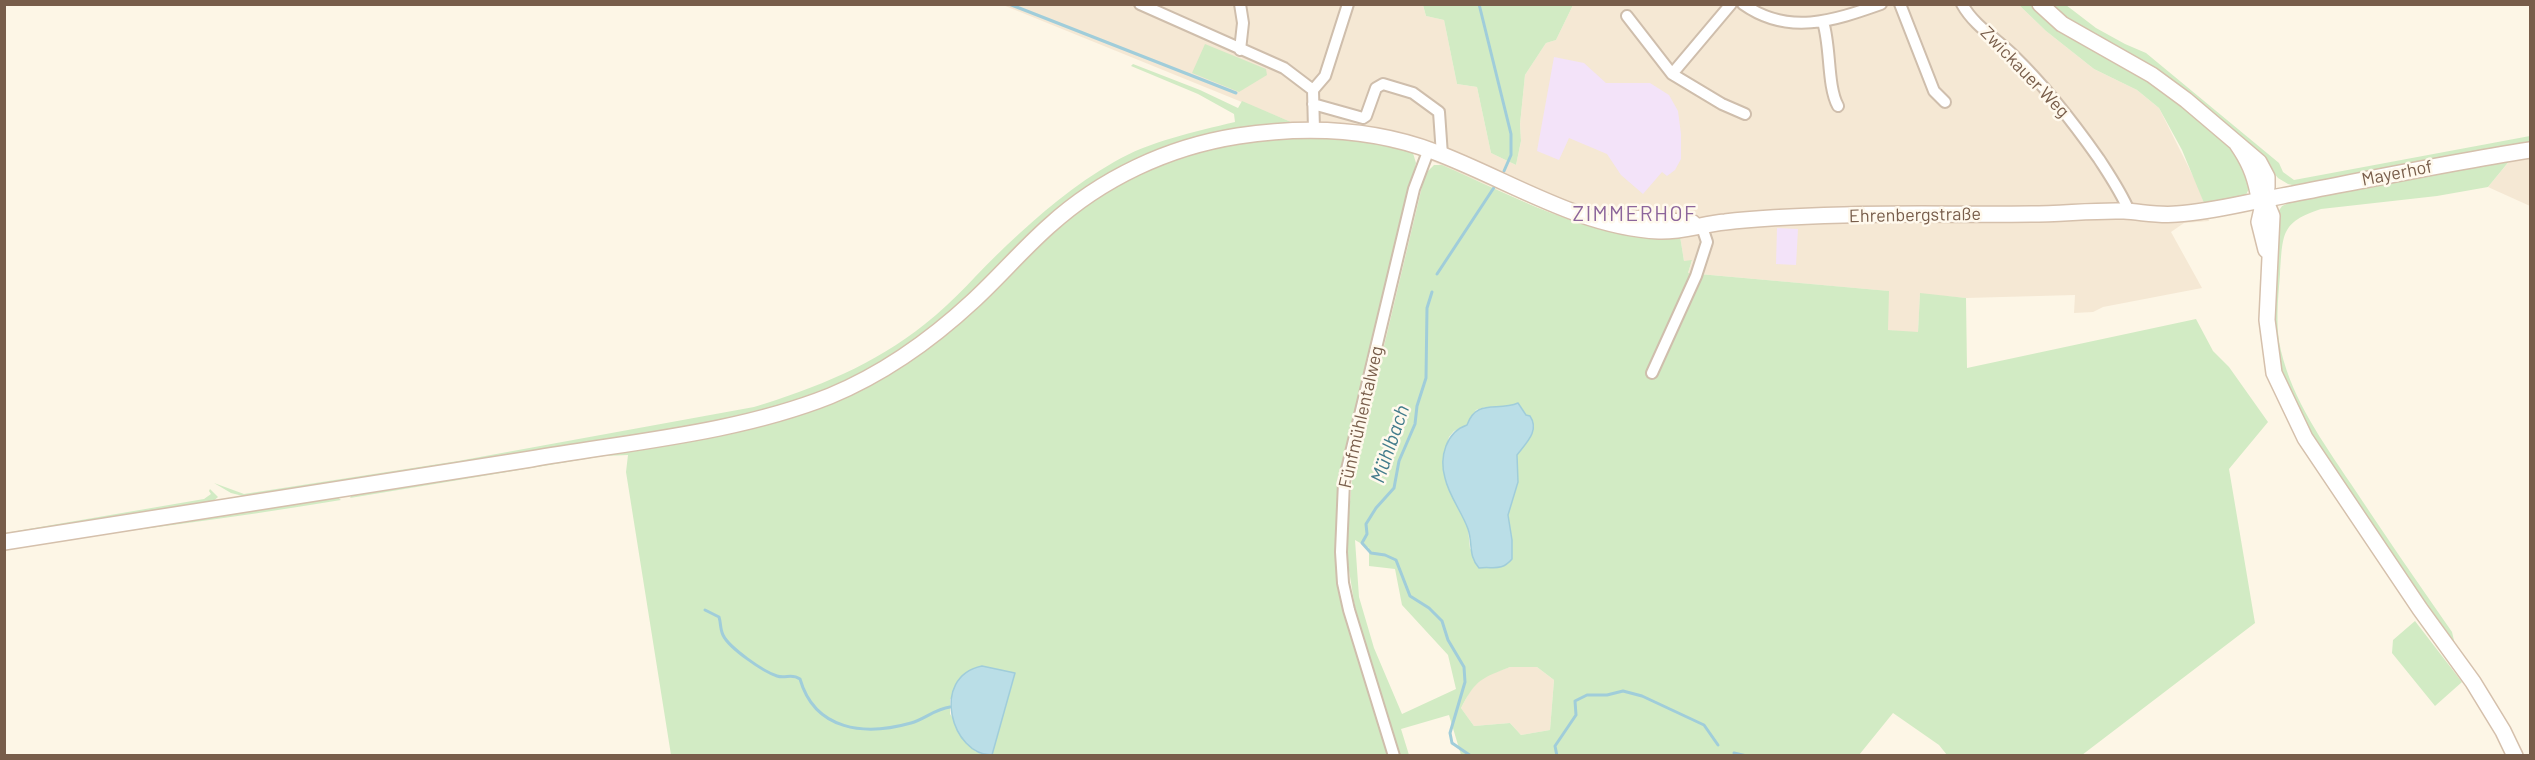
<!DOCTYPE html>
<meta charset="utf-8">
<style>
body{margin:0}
#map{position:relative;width:2535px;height:760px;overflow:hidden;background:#fdf6e6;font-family:Barlow,sans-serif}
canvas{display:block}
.frame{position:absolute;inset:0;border:6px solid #785d4a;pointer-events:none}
</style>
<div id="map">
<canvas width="2535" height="760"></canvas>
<div class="frame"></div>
</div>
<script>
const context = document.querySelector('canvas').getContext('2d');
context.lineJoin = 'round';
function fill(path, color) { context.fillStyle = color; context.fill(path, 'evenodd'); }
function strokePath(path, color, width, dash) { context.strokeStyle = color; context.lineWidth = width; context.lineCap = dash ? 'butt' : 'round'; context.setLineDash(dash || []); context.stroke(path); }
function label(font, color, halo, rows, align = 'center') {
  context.font = font + ' Barlow,sans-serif'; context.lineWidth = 5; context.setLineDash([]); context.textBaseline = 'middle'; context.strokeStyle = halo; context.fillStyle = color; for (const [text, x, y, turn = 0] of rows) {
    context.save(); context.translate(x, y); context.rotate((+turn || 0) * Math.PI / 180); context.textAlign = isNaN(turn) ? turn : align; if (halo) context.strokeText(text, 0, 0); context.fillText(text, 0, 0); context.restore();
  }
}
fill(new Path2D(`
 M1003 5H1423L1426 16 1444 20 1457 84 1477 87 1491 153 1516 165 1521 141 1520 124 1525 75 1546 43 1556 40 1573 5H2019L2046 31 2094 69 2137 90 2159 108 2200 190 2209 221 2184 223 2171 232 2202 288 2103 307 2093 312 2074 313 2075 295 1966 298 1920 294 1918 333 1887 330 1888 291 1688 273 1692 261H1684L1680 236 1656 239 1631 236 1558 216 1413 153 1411 137 1337 123 1291 122Z
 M2530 144V206L2488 187 2522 146Z
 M1510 667H1537L1554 680 1550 730 1521 735 1510 723 1474 726 1461 708 1469 693 1480 678Z`), '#f5e8d4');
fill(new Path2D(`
 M1554 57 1584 63 1606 83H1650L1669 95 1678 111 1681 134V159L1675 170 1667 176 1662 172 1643 194 1621 175 1607 154 1569 138 1559 160 1537 151Z
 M1777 228 1798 229 1796 265 1776 264Z`), '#f3e3f9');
fill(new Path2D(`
 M1423 5H1573L1556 40 1546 43 1525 75 1520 124 1521 141 1516 165 1491 153 1477 87 1457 84 1444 20 1426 16Z
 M2019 5H2031L2040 13 2141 74 2231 146 2251 184 2246 195 2204 203 2182 150 2159 108 2137 90 2094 69 2046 31Z
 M2047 5H2066L2096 28 2125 44 2146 53 2279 163 2283 172 2294 180 2530 136V144L2296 186 2288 184 2278 178 2255 150 2160 72 2093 36Z
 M1205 44 1266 69 1267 75 1239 92 1192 73Z
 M1133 64 1200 90 1238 108 1242 101 1291 122C1198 133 1123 154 1049 215 1020 240 996 270 968 296 933 329 895 357 852 379 772 421 675 429 586 443 473 461 360 479 247 497L231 493 214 483 244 494 458 461 754 407C816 388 874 365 925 324 955 301 979 271 1007 245 1039 215 1075 184 1114 162 1150 141 1194 132 1235 122L1234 114 1198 94 1131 66Z
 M1282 136C1330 137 1367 139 1413 153L1416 163 1339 490 1335 544 1338 588 1388 755H992L1015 673 950 699V714L975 751 985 755H671L626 472 628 455 604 456 350 498 353 493 470 473 843 396 1017 263 1094 197 1138 172 1189 153 1236 141Z
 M2511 159 2488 187 2437 196 2321 209C2280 222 2283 235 2280 274 2278 300 2275 326 2281 351 2293 401 2323 442 2351 484 2384 534 2418 583 2452 632L2457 653 2328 465 2283 383 2272 338 2276 215 2282 206 2291 202Z
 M1434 165H1442C1514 196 1600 245 1680 236L1684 261 1692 260 1688 273 1889 291 1888 330 1918 332 1920 293 1966 298 1967 368 2196 319 2213 351 2229 367 2268 422 2229 469 2255 623 2082 755H1947L1939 745 1893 713 1859 755H1461L1449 715 1401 729 1409 755H1399L1356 614 1348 564 1347 534 1352 480 1425 174ZM1518 403 1526 415 1527 442 1517 454 1518 483 1508 515 1512 540V559L1470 549 1468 528 1445 478V451L1449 437 1454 431 1467 425 1476 410C1489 404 1504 409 1518 403ZM1355 540 1369 548V566L1395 569 1402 605 1448 655 1456 689 1402 714 1374 648 1359 597ZM1510 667H1537L1554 680 1550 730 1521 735 1510 723 1474 726 1461 708C1476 679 1482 678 1510 667Z
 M210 489 218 497 211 503 5 536V533L204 499 211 494 209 491Z
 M334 494 341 500C229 519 116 531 5 550V547Z
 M2415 621 2462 682 2435 706 2392 653 2393 640Z`), '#d2ebc4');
const water = new Path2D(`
 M1518 403 1526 415 1530 416C1540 431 1526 443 1517 455L1518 482 1508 515 1512 540V559C1501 572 1493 566 1479 568 1468 556 1473 543 1468 529 1462 512 1449 496 1445 478 1439 457 1446 432 1467 425 1477 398 1497 412 1518 403Z
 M982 666 1015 673 992 755C952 756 929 677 982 666Z`);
fill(water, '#badee7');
strokePath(water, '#a0cdda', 1.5);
strokePath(new Path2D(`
 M1009 4 1236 93
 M1479 4 1511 134V155L1504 171
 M1437 274 1495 186
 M1432 292 1427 308 1426 378 1417 406 1415 424 1399 461 1394 488 1376 508 1366 524 1367 534 1362 543 1371 553 1385 555 1396 560 1410 596 1429 608 1442 621 1448 640 1464 667 1465 682 1450 733 1452 743 1471 756
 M705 610 719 617C721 623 720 629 723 635 729 648 764 672 777 676 786 679 791 673 800 679 815 731 865 736 911 723 925 719 935 709 950 707
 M1734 753 1747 756
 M1557 756 1555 746 1576 715 1575 701 1587 695H1607L1623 691 1642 696 1704 725 1718 745`), '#a0cdda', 3);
const street = new Path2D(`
 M1140 4 1284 68 1313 90
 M1240 4 1243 23 1240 50
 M1743 4C1788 36 1833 21 1881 4
 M1900 4 1934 91 1945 102
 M1962 4C1974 26 1997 39 2014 56 2047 88 2073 122 2099 159 2110 176 2121 192 2129 211
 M1627 16 1672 74 1722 104 1745 114
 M1823 22C1831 47 1827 86 1838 106
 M1672 74 1731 4
 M1313 104 1363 118 1366 116 1376 88 1383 84 1413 93 1439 112 1442 155
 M1314 130 1313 90 1325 76 1348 4
 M1652 373 1696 276 1707 242 1701 224
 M1394 756 1349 610 1343 583 1341 552 1344 482 1414 189 1429 149`);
const secondary = new Path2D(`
 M2040 4 2062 24 2152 75 2186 100 2259 162 2267 177V187L2259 222 2266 250
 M2237 144C2248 160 2254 173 2258 193L2265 199 2272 216 2267 320 2274 373 2305 438 2420 609 2473 682 2503 731 2515 756
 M1621 217 1693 223
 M4 542C180 514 355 487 531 459 629 442 737 433 830 396 883 374 931 340 973 301 999 277 1022 250 1049 226 1102 178 1168 147 1238 136 1304 126 1372 128 1435 152 1509 180 1579 227 1659 231 1681 232 1703 224 1725 222 1765 217 1805 216 1844 215 1907 213 1969 215 2031 214 2062 214 2093 210 2124 211 2142 212 2159 216 2177 214 2212 212 2247 202 2282 196 2365 180 2447 163 2530 150`);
strokePath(street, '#cfbeac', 14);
strokePath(secondary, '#d5c0ac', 18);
strokePath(street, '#fff', 10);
strokePath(secondary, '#fff', 15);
label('18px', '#785d4a', '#fff9ed', [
 ["Zwickauer Weg",2025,72,46],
 ["Mayerhof",2397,173,-11],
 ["Ehrenbergstraße",1915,215,-1],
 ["Fünfmühlentalweg",1361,417,-77]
]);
label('italic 20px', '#427b8b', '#fff9ed', [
 ["Mühlbach",1390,444,-71]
]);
context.letterSpacing = '1.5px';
label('21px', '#8c659b', '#fff9ed', [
 ["ZIMMERHOF",1635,214]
]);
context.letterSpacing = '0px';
</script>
